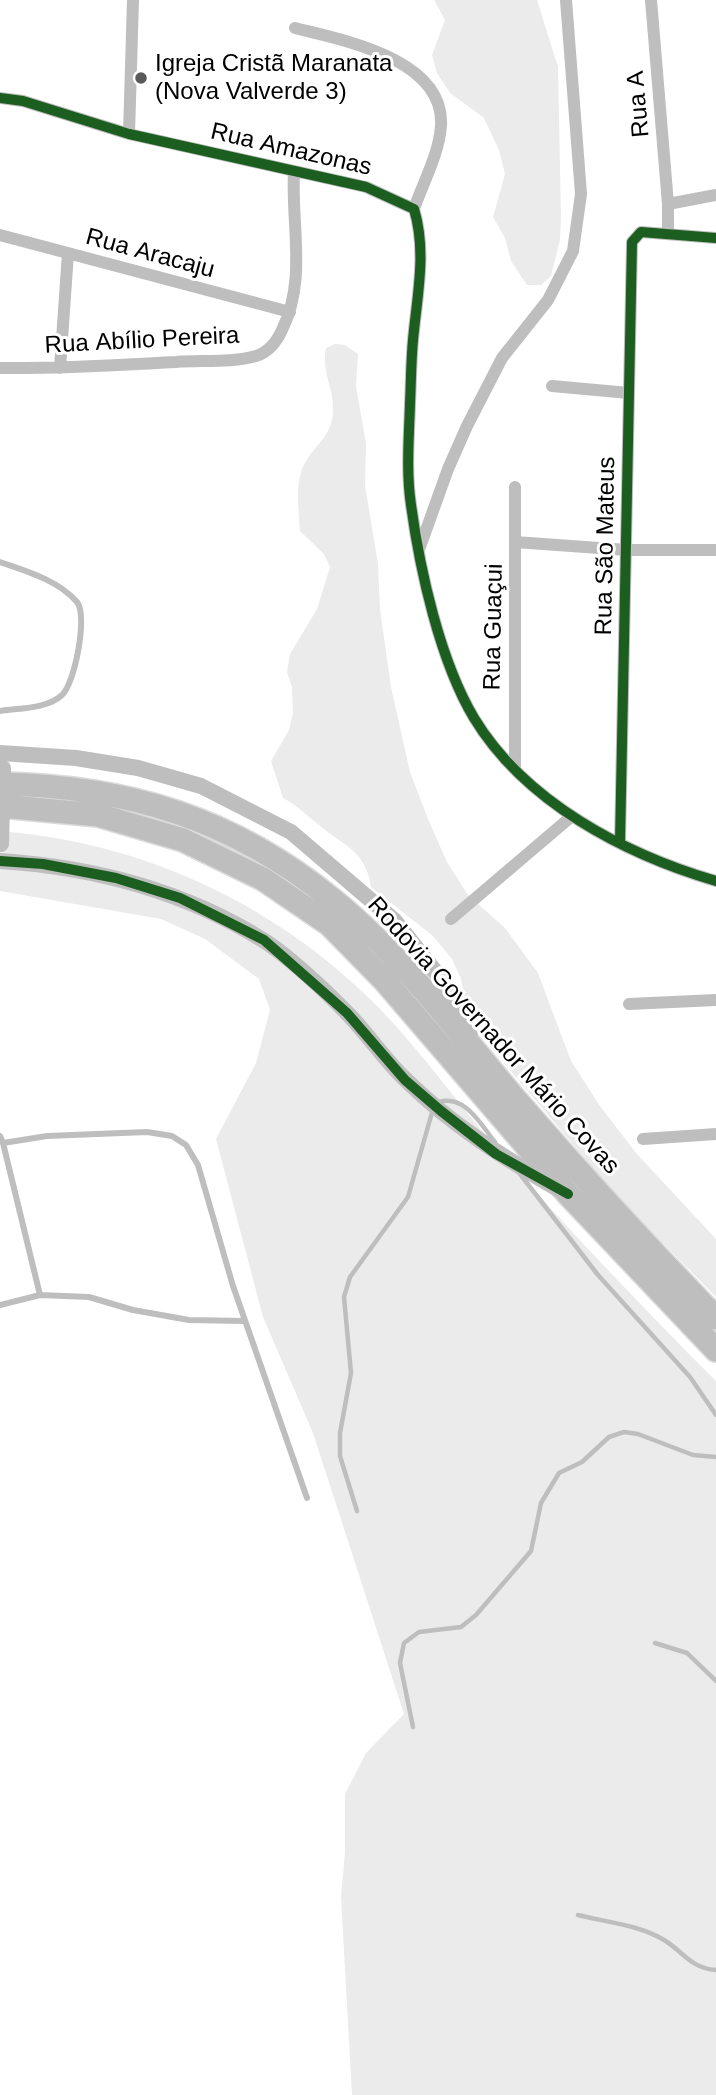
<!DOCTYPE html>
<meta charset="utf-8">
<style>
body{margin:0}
canvas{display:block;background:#fff}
</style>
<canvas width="716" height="2095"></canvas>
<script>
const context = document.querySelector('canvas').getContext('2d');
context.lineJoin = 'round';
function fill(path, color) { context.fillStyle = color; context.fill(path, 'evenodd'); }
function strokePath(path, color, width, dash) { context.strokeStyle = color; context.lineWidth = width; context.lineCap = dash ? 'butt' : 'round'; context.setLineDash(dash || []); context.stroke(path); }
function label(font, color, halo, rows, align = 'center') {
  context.font = font + ' Helvetica,sans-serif'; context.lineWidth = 6; context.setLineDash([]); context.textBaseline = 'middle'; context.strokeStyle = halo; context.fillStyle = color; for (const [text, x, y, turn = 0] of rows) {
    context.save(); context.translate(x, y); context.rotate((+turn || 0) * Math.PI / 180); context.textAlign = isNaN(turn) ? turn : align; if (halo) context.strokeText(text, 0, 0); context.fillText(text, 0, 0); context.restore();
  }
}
fill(new Path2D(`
 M434 0H537L558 67 561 217 560 240 551 276 541 285H527L511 261 505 238 493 217 505 174 499 150 484 118 450 93 437 73 432 55 445 20Z
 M335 344 345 345 358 354 356 386 366 444 365 485 378 564 380 609 391 687 410 772 428 819 447 862 468 895 505 928 538 973 571 1061 600 1106 636 1153 716 1239V1297L621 1201 498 1056 467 1009 461 979 452 959 433 936 371 887C366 851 344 846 319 825 306 815 298 806 283 798L271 761 289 730 293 713 292 687 287 672 290 654 317 609 330 567 324 554 300 531C299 512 295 485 303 467 313 445 332 438 333 411 334 388 321 372 326 348Z
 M0 831C140 842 272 902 372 1001 415 1043 455 1100 495 1146 566 1227 640 1305 716 1381V2095H352L341 1897 345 1852V1794L366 1753 404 1714 313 1433 263 1317 216 1139 256 1063 270 1010 259 979 205 939 161 919 0 891Z`), '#ebebeb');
strokePath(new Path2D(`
 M439 1102C465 1094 481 1125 495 1142
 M520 1174 598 1275 690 1377 716 1415
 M357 1511 340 1456V1433L351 1373 344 1297 350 1277 408 1197 433 1109
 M655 1643 687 1653 716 1681
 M413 1727 400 1663 404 1643 419 1632 461 1627 476 1615 531 1551 541 1503 559 1473 582 1462 609 1437 624 1432 638 1434 693 1455 716 1457
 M578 1915C605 1922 640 1925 664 1940 684 1952 690 1968 716 1970`), '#bebebe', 4.5);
const motorway = new Path2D(`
 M0 784C127 786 234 819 333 900 402 956 458 1032 515 1099 580 1174 647 1247 716 1318
 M0 806 98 815 183 840 263 879 329 924 385 981 568 1194 716 1350`);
strokePath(motorway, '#dbdbdb', 26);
strokePath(new Path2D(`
 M0 562C26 571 58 580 77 602 88 615 75 683 62 695 47 709 19 708 0 711
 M0 1136 3 1143 47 1136 147 1132 172 1136 186 1145 198 1165 233 1286 307 1498
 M3 1143 40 1295
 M0 1305 40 1295 89 1297 133 1310 189 1320 245 1321`), '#bebebe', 6);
strokePath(new Path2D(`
 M651 0 668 204
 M295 28C343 40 445 59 441 126 439 154 423 183 414 209
 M0 98 23 101 129 134 366 187 414 209C427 252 417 296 413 340 411 361 411 383 410 404 409 437 406 472 411 505 420 571 440 661 474 718 525 802 624 854 716 881
 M129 134 133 0
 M668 234V204L716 195
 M0 235 290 312
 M0 368C59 369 118 365 176 362 201 360 232 363 256 356 269 352 277 341 282 330 307 280 291 225 294 172
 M60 368 68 253
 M552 386 629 393
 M515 487V768
 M515 542 627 550H716
 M420 547 448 469 467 426 502 358 548 300 573 251 581 194 566 0
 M620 842 632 242 641 232 716 238
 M451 919 572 816
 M629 1004 716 1000
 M643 1139 716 1134`), '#bebebe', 12);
strokePath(new Path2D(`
 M0 753 76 758 138 768 201 786 291 832 394 920 442 980 470 1033
 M0 861C92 867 184 891 263 940 287 955 326 991 347 1013 368 1034 385 1061 407 1081 452 1125 504 1158 558 1189`), '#bebebe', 16);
strokePath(motorway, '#bebebe', 23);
strokePath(new Path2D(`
 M1 844 3 768`), '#bebebe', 16);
strokePath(new Path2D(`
 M0 98 23 101 129 134 366 187 414 209C427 252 417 296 413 340 411 361 411 383 410 404 409 437 406 472 411 505 420 571 440 661 474 718 525 802 624 854 716 881
 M620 842 632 242 641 232 716 238
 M0 861 43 864 116 878 180 898 264 940 347 1013 405 1080 441 1111 496 1154 568 1194`), '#1b5e20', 10);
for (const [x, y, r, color] of [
 [141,78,7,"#595959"]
]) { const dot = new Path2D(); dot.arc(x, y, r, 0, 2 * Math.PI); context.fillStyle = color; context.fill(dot); strokePath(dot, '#fff', 2.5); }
label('24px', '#000', '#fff', [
 ["Igreja Cristã Maranata",155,64],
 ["(Nova Valverde 3)",155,92]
], 'left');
label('24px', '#000', '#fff', [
 ["Rua A",639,104,-95],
 ["Rua Amazonas",291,150,13],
 ["Rua Aracaju",150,254,15],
 ["Rua Abílio Pereira",142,341,-3],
 ["Rua São Mateus",606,546,-89],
 ["Rua Guaçui",494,627,-89],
 ["Rodovia Governador Mário Covas",493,1036,48]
]);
</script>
